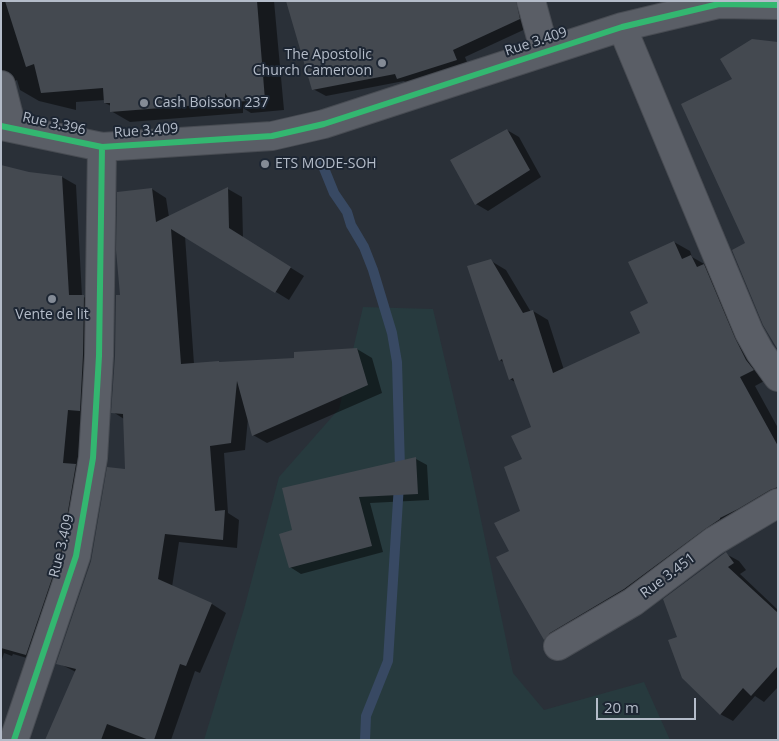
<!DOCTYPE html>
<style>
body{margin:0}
#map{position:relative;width:779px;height:741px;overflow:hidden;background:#2a3038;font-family:"Open Sans",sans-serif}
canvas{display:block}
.frame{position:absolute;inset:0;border:2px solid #b4bcc9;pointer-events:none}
.scale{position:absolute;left:596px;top:698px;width:100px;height:22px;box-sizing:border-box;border:2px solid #b4bcc9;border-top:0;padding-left:6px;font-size:15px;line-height:18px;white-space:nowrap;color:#b4bcc9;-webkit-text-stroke:4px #1d2633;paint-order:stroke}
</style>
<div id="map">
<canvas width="779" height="741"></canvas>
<div class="frame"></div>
<div class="scale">20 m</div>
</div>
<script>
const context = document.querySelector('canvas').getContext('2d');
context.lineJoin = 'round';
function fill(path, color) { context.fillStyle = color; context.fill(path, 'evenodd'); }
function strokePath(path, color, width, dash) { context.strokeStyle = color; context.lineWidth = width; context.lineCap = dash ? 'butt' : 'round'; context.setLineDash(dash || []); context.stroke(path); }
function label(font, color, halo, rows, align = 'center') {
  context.font = font + ' "Open Sans",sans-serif'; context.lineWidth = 4; context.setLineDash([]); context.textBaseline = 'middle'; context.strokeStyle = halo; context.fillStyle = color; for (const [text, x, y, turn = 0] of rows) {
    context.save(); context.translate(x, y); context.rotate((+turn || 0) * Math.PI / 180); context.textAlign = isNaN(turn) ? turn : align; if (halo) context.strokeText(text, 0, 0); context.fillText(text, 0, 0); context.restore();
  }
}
fill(new Path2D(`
 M363 307 433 309 471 472 513 673 544 710 644 682 670 740H204L244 609 279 477 339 409Z`), '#273a3e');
fill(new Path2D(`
 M1 1H274L284 110 251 113 243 108V113L130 122 111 111V106L105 103V100L76 102V110L39 101 20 90 17 80 9 84 1 91Z
 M288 1H524L532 26 465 57 469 67 411 85 404 81 326 96 313 89Z
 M507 130 519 137 541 177 488 211 476 204Z
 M1 166 29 173 62 177 76 185 82 296 98 305 82 417 77 467 90 474 41 662 13 654 12 656 4 653 1 663Z
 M152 189 166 198 169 217 228 189 242 197 243 238 304 276 289 300 185 236 194 364 221 363 295 359 357 349 372 358 382 393 267 443 253 435 248 418 245 450 224 453 228 513 239 520 237 548 179 542 172 587 212 604 226 613 200 673 195 671 171 740H47L76 672 58 663 126 470 124 419 113 412 121 296 118 193Z
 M674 242 690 251 692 257 706 265 768 379 755 386 778 428V503L560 648 545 639 498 558 511 552 522 511 523 460 532 428 515 382 510 379 505 363 500 360 491 261 506 270 531 312 533 311 548 320 564 370 641 334 650 304Z
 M416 459 427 465 429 500 370 503 383 552 301 574 290 567 293 531Z
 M726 554 739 561 746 570 740 574 778 610V687L764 702 755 696 733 721 720 714 679 637Z`), '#0007');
strokePath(new Path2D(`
 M321 161 334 193 347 212 351 225 364 247 373 270 392 333 397 362 400 468 388 661 366 716 365 740`), '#384963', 10);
fill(new Path2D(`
 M5 1H257L265 100 231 102 225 93V103L110 112V103H104L103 88 41 93 34 64 26 67Z
 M286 1H516L520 19 453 50 457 60 397 79 395 74 312 90Z
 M752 39 778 42V350L763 325 732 250 745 243 681 104 732 79 720 59Z
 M507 129 530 170 475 205 450 160Z
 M1 165 29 172 62 176 69 295H84L83 355 80 411 68 410 63 463 76 464 61 552 26 655 1 648Z
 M228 187 229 228 291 267 275 293 171 229 181 364 219 361V362L294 358V352L357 348 368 385 252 436 237 381 231 443 210 446 215 511 225 510 223 540 165 534 158 579 212 603 186 666 180 664 154 740H149L107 724 101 740H45L76 669 56 664 91 561 107 467 125 469 123 414 111 413 115 356 116 295H120L116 250 117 192 152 188 156 222Z
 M674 241 682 259 691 255 697 267 704 264 735 338 746 360 754 370 740 377 778 446V487L770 490 738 509 720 518V519L705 529 624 589 550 633 544 640 496 557 509 551 494 523 520 511 504 467 522 459 511 436 531 427 513 378 509 380 502 359 499 361 467 266 491 259 523 313 533 310 553 373 640 333 630 312 648 303 628 262Z
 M416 457 418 494 359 497 372 546 289 568 279 534 292 530 282 488Z
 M726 552 734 563 728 567 778 613V666L751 696 743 688 720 715 682 678 668 640 677 637 663 599Z`), '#444950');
const minor = new Path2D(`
 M531 1 545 52
 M622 27 749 332 760 352 778 377
 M1 85 12 128
 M1 126 102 147 272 136 324 124 622 27 719 4 778 5
 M558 646 633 602 714 541 778 503
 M14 740 76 556 93 458 99 356 102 147`);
strokePath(minor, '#484c53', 30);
strokePath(minor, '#5a5e66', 28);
strokePath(new Path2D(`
 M1 126 102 147 272 136 324 124 622 27 719 4 778 5
 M14 740 76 556 93 458 99 356 102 147`), '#33b770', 6);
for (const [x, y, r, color] of [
 [382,63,5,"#848b96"],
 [144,103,5,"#848b96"],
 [265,164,5,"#848b96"],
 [52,299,5,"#848b96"]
]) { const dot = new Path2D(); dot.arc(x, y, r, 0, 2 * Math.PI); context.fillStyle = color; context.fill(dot); strokePath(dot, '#1d2633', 2); }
label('14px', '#b4bcc9', '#1d2633', [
 ["Rue 3.409",536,42,-18],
 ["Rue 3.396",54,124,12],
 ["Rue 3.409",146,131,-4],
 ["Rue 3.409",62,546,-76],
 ["Rue 3.451",668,576,-37]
]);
label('14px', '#b4bcc9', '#1d2633', [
 ["The Apostolic",372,55,"right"],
 ["Church Cameroon",372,71,"right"],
 ["Cash Boisson 237",154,103],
 ["ETS MODE-SOH",275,164],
 ["Vente de lit",52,315,"center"]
], 'left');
</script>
